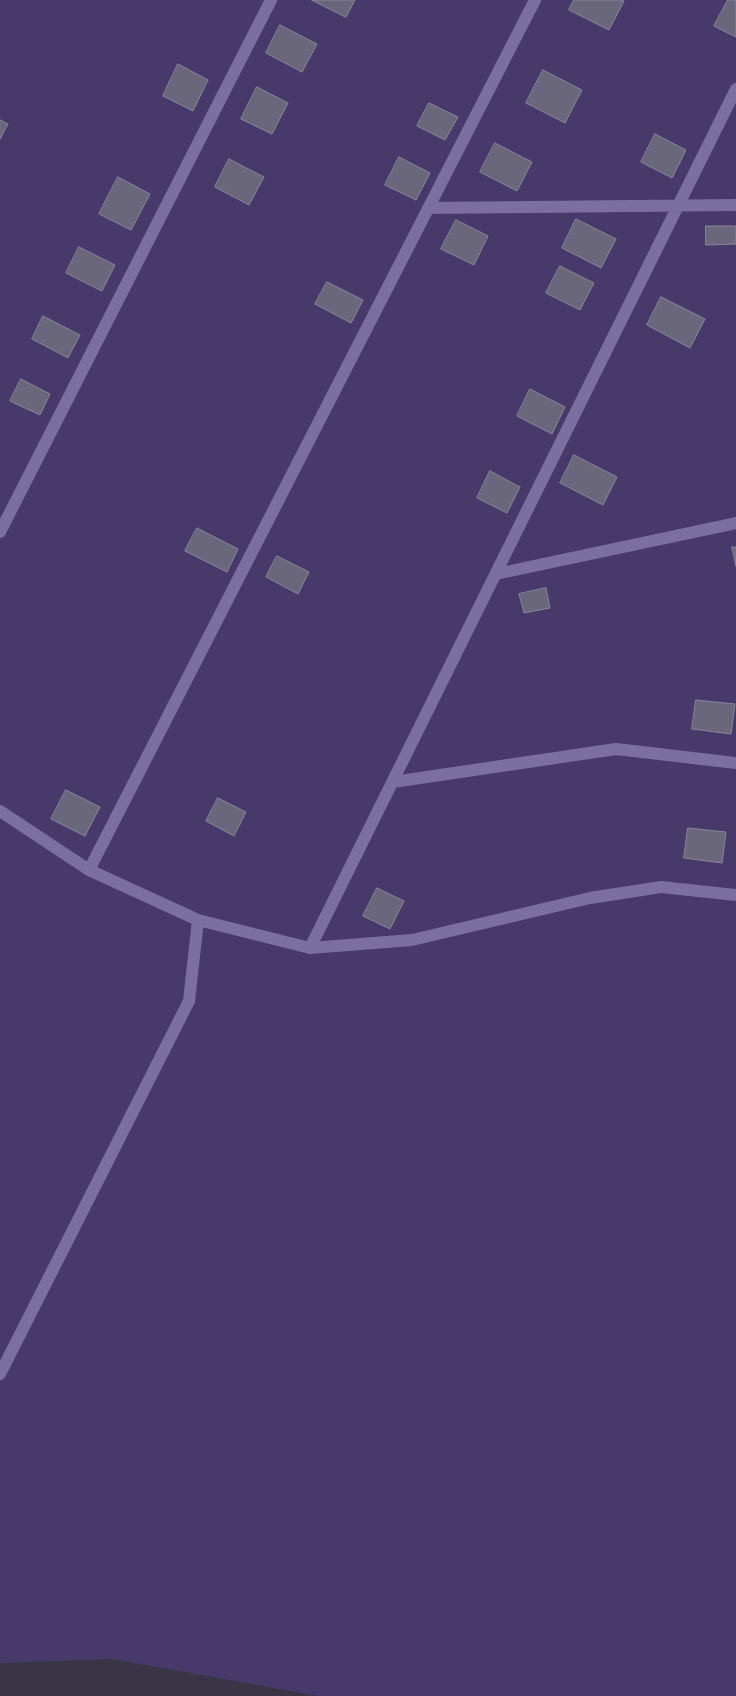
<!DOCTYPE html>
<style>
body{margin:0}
canvas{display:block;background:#393547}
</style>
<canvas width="736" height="1696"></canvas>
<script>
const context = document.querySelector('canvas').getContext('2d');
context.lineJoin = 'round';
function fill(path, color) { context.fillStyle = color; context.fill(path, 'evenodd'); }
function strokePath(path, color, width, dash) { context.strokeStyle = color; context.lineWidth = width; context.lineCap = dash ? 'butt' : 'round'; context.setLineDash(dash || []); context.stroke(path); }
fill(new Path2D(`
 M0 0H736V1696H319L112 1659 0 1663Z`), '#473a6a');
const building = new Path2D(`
 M312 0H355L346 17Z
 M574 0H621L624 1 609 30 569 10Z
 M728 0H736V37L714 26Z
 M280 25 317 44 302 72 266 53Z
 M178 64 208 80 193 111 163 96Z
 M543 70 582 90 565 123 526 103Z
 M257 87 288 103 272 134 241 119Z
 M429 103 458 117 445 140 417 126Z
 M0 120 8 124 0 139Z
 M655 134 686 150 672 178 641 162Z
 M495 143 532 162 517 191 480 172Z
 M399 157 430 173 416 200 385 185Z
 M229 159 264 177 249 205 215 187Z
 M118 177 150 194 131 230 99 214Z
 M576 219 616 239 601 268 562 248Z
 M456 220 488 236 474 265 441 249Z
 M706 226H736V244L706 245Z
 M79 247 115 265 102 291 66 273Z
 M560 266 594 283 580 310 546 293Z
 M327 282 363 300 351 323 315 304Z
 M661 297 705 319 690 348 647 325Z
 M43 316 80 335 68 358 32 339Z
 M21 379 50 394 40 415 10 401Z
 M530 389 565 407 552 434 517 416Z
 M574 455 617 477 603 505 560 483Z
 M490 471 520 487 507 513 477 498Z
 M197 528 238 549 227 572 185 551Z
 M732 547H736V566Z
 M277 556 309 572 298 594 266 577Z
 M546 588 550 608 524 613 519 594Z
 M696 700 735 704 731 734 692 729Z
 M66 790 100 807 85 836 51 819Z
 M218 798 246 812 234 836 206 821Z
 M688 828 726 832 722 863 684 858Z
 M377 888 404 901 390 929 363 916Z`);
fill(building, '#6a667b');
strokePath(building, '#8a859b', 1);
strokePath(new Path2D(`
 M428 208 736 205
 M0 532 271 0
 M496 574 736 523
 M393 782 616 749 736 763
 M0 811 89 870 198 920 310 948 412 940 590 898 661 887 736 895
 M89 870 535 0
 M310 948 736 89
 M0 1374 189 1001 198 920`), '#7a6f9f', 12);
</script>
